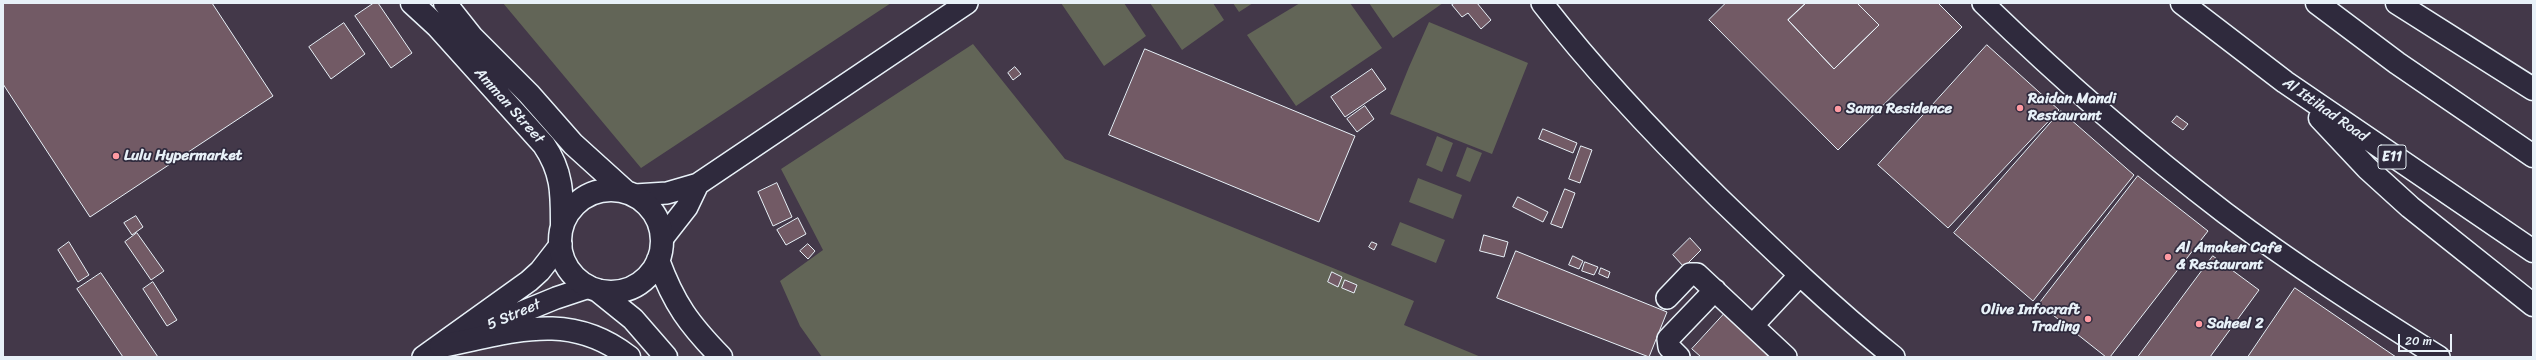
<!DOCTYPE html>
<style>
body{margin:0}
#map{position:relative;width:2536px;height:360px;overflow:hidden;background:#433849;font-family:Sriracha,sans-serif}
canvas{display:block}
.frame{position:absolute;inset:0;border:4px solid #e8f1f8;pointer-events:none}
.scale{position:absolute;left:2398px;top:334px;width:54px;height:18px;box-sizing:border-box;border:2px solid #e8f1f8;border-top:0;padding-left:5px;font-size:12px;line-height:14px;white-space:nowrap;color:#e8f1f8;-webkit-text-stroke:3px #2f2a3d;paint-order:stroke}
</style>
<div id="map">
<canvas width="2536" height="360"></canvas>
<div class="frame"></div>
<div class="scale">20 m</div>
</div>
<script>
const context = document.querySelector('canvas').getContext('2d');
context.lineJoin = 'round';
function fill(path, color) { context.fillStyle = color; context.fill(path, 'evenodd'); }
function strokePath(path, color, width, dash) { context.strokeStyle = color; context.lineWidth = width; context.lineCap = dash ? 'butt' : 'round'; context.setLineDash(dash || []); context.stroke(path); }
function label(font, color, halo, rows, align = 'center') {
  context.font = font + ' Sriracha,sans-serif'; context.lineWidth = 3.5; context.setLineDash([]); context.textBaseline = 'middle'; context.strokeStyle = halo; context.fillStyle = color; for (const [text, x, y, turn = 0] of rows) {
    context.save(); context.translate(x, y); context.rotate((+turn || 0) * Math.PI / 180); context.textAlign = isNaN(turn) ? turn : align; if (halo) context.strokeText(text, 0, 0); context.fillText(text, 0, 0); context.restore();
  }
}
fill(new Path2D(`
 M503 3H891L641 168Z
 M1061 3H1124L1146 36 1104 66Z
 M1150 3H1213L1224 20 1182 50Z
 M1233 3H1253L1239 12Z
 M1300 3H1350L1382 48 1296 106 1247 35Z
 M1369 3H1443L1393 38Z
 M1429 22 1528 63 1492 154 1390 114 1409 67Z
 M973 44 1065 159 1414 301 1404 325 1481 357H822L800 326 780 281 823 250 781 169Z
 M1437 136 1453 143 1442 172 1426 165Z
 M1467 147 1482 153 1470 182 1456 176Z
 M1418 178 1462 195 1453 219 1409 202Z
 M1400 222 1445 240 1436 263 1391 245Z`), '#626557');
const building = new Path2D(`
 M3 3H212L273 96 90 217 3 84Z
 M374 3H378L412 53 391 68 355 16Z
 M1455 3H1477L1491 20 1481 29 1468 13 1462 17 1452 5Z
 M1726 3H1806L1788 20 1834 69 1879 25 1857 3H1938L1962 27 1838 150 1709 20Z
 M1806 3H1857L1879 25 1834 69 1788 20Z
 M344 23 365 54 331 79 309 47Z
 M1987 45 2059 110 1948 228 1878 165Z
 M1145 49 1355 136 1319 222 1109 135Z
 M1015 67 1021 74 1013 80 1008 73Z
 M1372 69 1386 89 1345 117 1331 97Z
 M1365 106 1374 119 1357 132 1347 119Z
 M2061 111 2134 175 2033 301 1954 233Z
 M2177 116 2188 124 2183 130 2172 122Z
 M1543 129 1577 143 1573 153 1539 139Z
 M1581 146 1592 150 1580 183 1569 179Z
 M2138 176 2208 231 2110 357H2106L2039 304Z
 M777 183 792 217 773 226 758 192Z
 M1565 189 1575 193 1562 228 1551 224Z
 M1518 197 1548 212 1543 222 1513 207Z
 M136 216 143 227 132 235 124 223Z
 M798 218 806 234 786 245 777 230Z
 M137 233 164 271 151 280 125 242Z
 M1484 235 1508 242 1504 257 1480 251Z
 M1690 238 1701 250 1684 267 1673 255Z
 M69 242 89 275 78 282 58 250Z
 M1372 242 1377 244 1374 250 1369 247Z
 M808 244 815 251 808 259 800 251Z
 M1516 251 1667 312 1649 357 1497 298Z
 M1573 256 1583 261 1579 269 1569 265Z
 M2213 256 2259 290 2210 357H2138Z
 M1585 262 1598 267 1594 275 1582 271Z
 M1601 268 1610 272 1608 278 1599 274Z
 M1332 272 1342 277 1338 287 1328 282Z
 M101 273 158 357H123L77 289Z
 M1345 280 1357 285 1354 293 1342 288Z
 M153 282 177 320 167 326 143 289Z
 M2295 288 2396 357H2248Z
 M1725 313 1772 357H1701L1692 349Z`);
fill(building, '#725a65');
strokePath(building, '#e8f1f8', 1);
const street = new Path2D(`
 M1542 3C1596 73 1656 136 1719 198 1776 253 1832 307 1894 357
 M1983 3C2059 77 2140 148 2225 213 2294 265 2366 311 2439 357
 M635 195 667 193 698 184 967 3
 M662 239 687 207 698 184
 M1667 298 1690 274H1697L1786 357
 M1753 325 1799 276
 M473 332 556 298 589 287
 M423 357 529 281 540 271 561 244
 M1679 357 1669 347 1668 339 1715 290`);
const secondary = new Path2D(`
 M412 3 437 26 544 145C563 173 562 195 562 227
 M445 3 472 37 529 94 573 144 625 191
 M560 241a51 51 0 1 1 102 0a51 51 0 1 1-102 0Z
 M658 260C674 304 689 324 721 357
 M597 290 633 319 666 357
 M441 346C510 333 568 309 629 357`);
const primary = new Path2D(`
 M2397 3 2533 89`);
const highway = new Path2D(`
 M2182 3 2285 82 2533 251
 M2317 3 2397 63 2533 156
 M2320 118 2367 168 2410 207 2533 305`);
strokePath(street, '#e8f1f8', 24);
strokePath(secondary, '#e8f1f8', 25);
strokePath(primary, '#e8f1f8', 25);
strokePath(highway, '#e8f1f8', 25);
strokePath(street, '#2f2a3d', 21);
strokePath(secondary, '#2f2a3d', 22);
strokePath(primary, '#2f2a3d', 22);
strokePath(highway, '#2f2a3d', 22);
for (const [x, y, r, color] of [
 [2020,108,4,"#ff9aa2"],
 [1838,109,4,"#ff9aa2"],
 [116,156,4,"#ff9aa2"],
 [2168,257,4,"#ff9aa2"],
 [2088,319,4,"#ff9aa2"],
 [2199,324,4,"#ff9aa2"]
]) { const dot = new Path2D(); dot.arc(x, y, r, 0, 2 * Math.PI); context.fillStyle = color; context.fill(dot); strokePath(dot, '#2f2a3d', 1.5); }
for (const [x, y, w] of [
 [2392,157,28]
]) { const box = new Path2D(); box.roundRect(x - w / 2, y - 12, w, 24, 3); context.fillStyle = '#2f2a3d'; context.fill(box); strokePath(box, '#e8f1f8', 1); }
label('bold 14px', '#e8f1f8', null, [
 ["E11",2392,157]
]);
label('bold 15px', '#e8f1f8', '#2f2a3d', [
 ["Raidan Mandi",2028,99],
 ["Restaurant",2028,116],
 ["Sama Residence",1846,109],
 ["Lulu Hypermarket",124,156],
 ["Al Amaken Cafe",2176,248],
 ["& Restaurant",2176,265],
 ["Olive Infocraft",2080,310,"right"],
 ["Trading",2080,327,"right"],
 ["Saheel 2",2207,324]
], 'left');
label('15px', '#e8f1f8', '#2f2a3d', [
 ["Amman Street",509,106,48],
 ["Al Ittihad Road",2325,110,35],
 ["5 Street",514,315,-23]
]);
</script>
